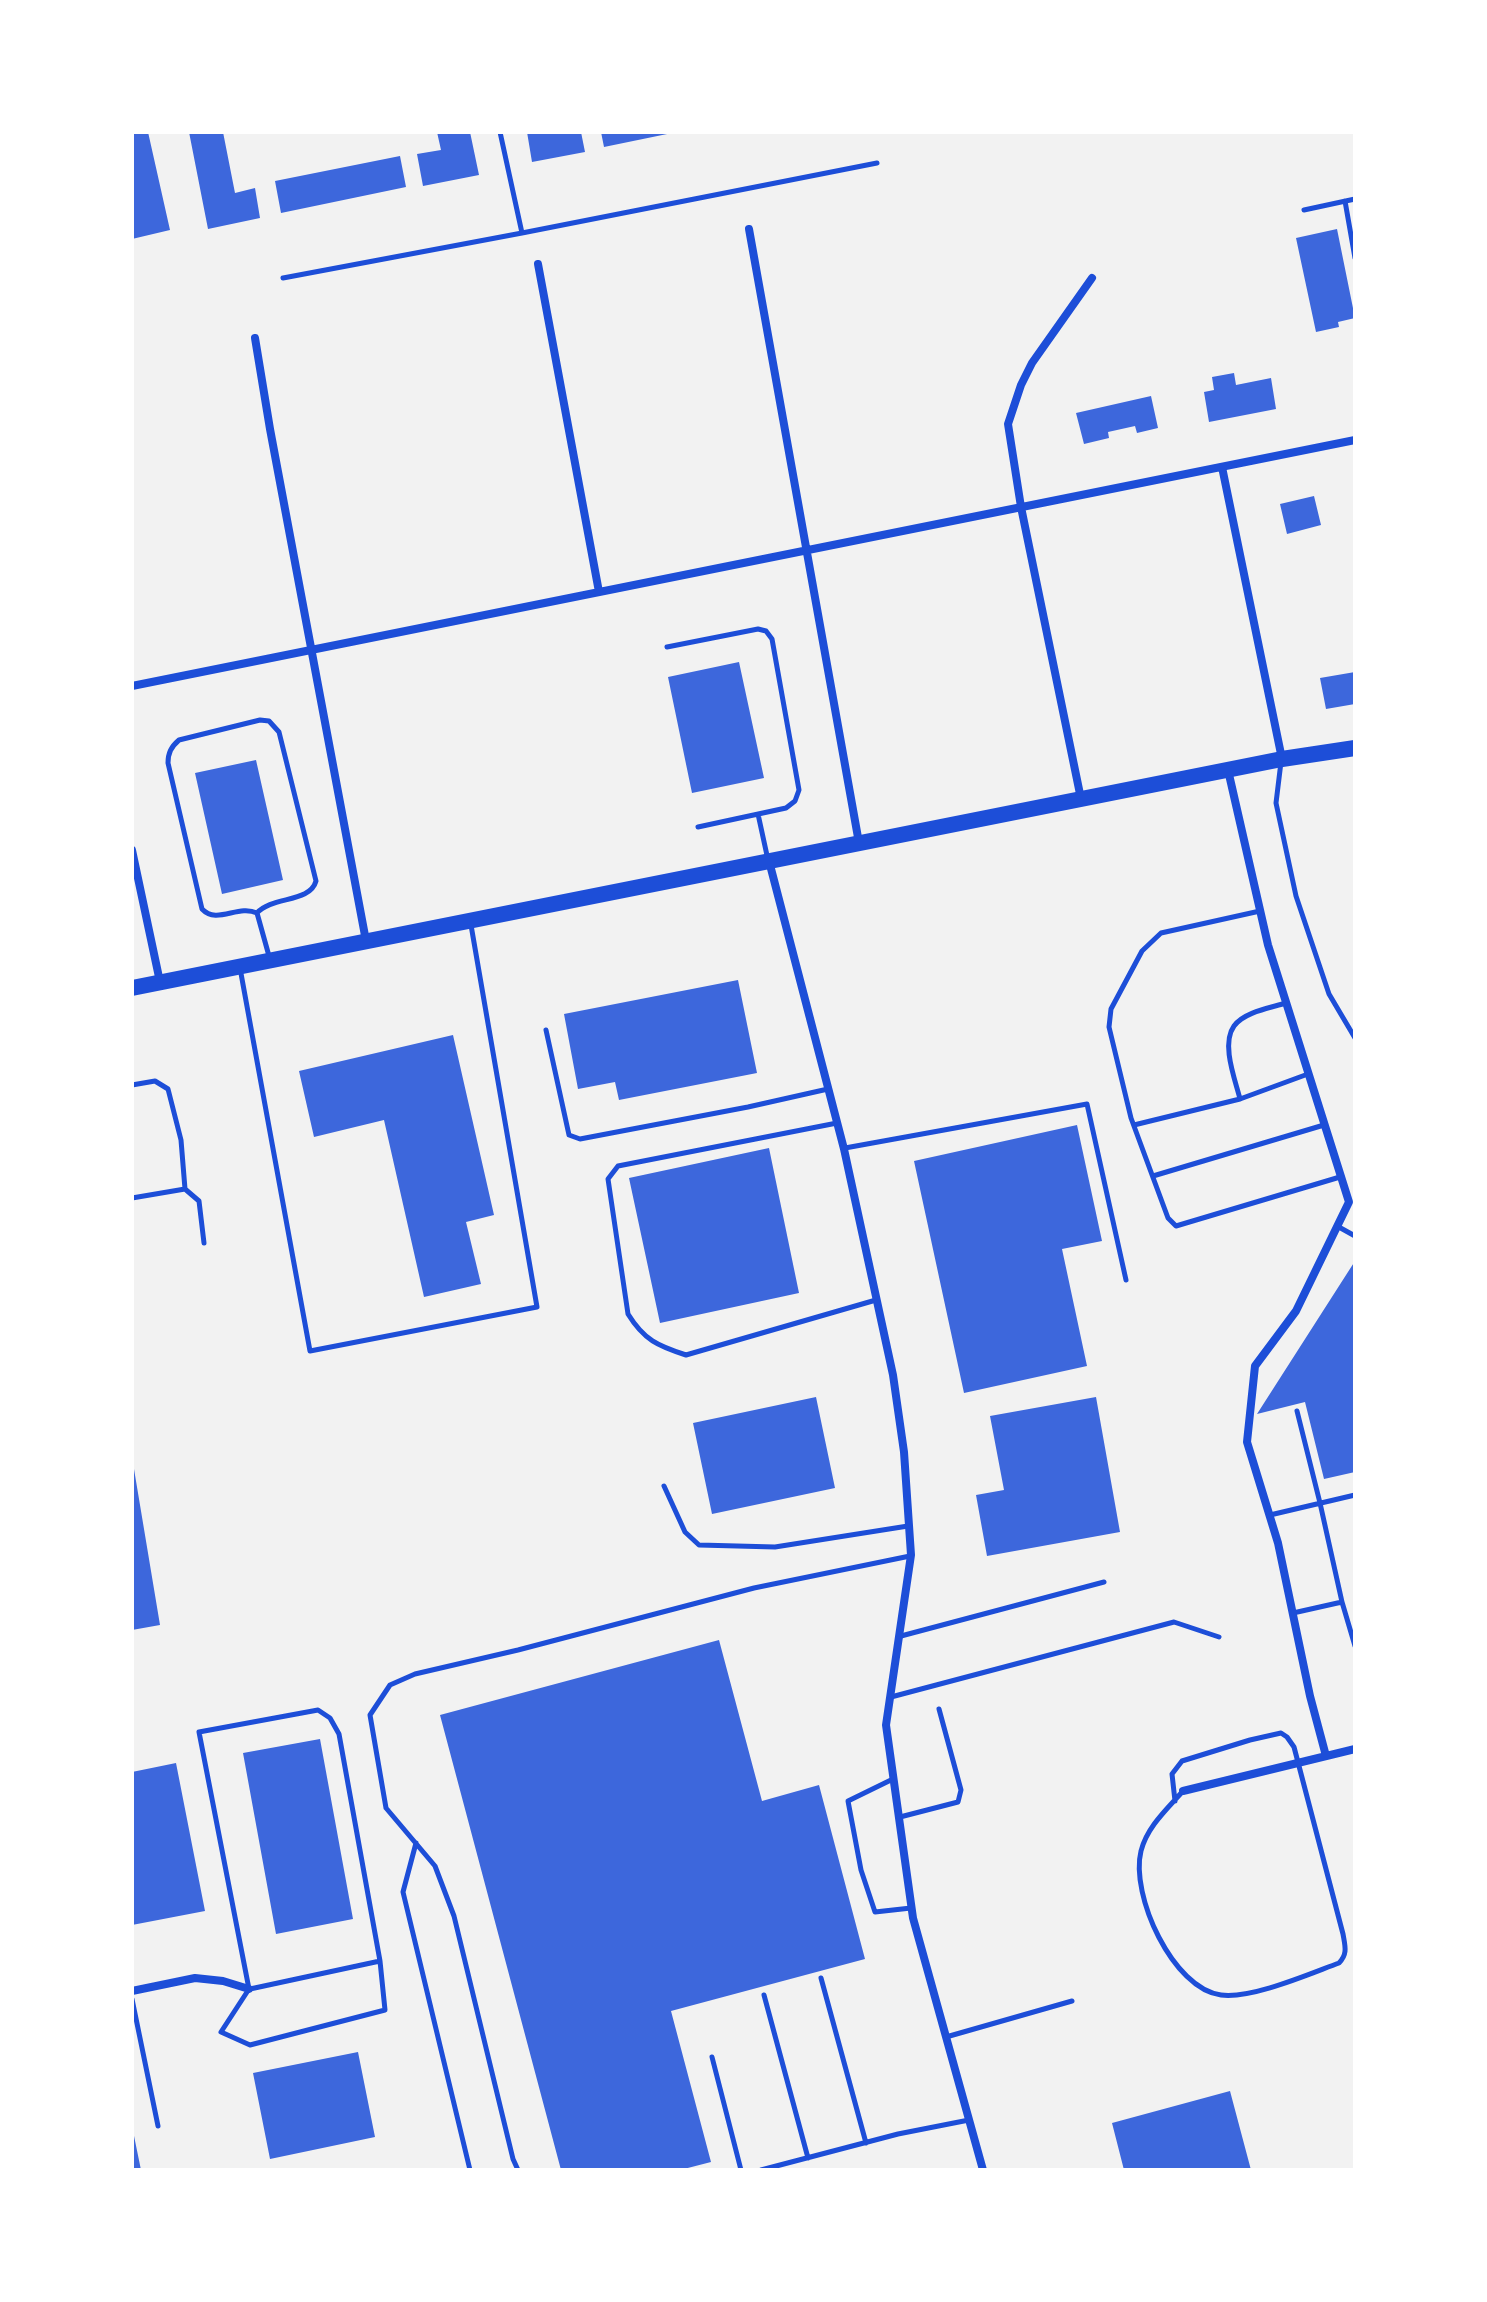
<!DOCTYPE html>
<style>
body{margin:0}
#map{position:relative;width:1487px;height:2302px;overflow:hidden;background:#f2f2f2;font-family:Rubik,sans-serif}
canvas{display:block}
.frame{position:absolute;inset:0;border:134px solid #fff;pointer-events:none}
</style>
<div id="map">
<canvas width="1487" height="2302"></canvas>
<div class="frame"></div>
</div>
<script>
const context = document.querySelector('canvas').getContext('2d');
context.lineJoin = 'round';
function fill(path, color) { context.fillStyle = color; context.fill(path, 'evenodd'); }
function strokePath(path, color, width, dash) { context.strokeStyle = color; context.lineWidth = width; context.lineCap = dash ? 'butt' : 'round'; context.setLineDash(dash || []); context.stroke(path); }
fill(new Path2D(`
 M132 132H148L170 230 132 239Z
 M189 132H223L235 193 255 188 260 218 208 229Z
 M437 132H470L479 175 423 186 417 154 441 150Z
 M527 132H581L585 152 532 162Z
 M601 132H672V133L604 147Z
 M400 156 406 187 281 213 275 181Z
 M1337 229 1355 318 1338 322 1339 327 1316 332 1296 238Z
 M1234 373 1236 385 1271 378 1276 409 1209 422 1204 392 1214 390 1212 377Z
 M1151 396 1158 428 1137 433 1135 426 1108 432 1109 438 1084 444 1076 413Z
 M1314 496 1321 525 1287 534 1280 504Z
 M739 662 764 778 692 793 668 677Z
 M1355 672V704L1326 709 1320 678Z
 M256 760 283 880 222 894 195 773Z
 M738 980 757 1073 619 1100 615 1082 578 1089 564 1014Z
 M453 1035 494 1215 466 1222 481 1284 424 1297 384 1120 314 1137 299 1071Z
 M1077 1125 1102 1241 1062 1249 1087 1366 964 1393 914 1161Z
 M769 1148 799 1293 660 1323 629 1178Z
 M1355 1261V1472L1324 1479 1305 1402 1257 1414Z
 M816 1397 835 1488 712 1514 693 1423Z
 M1096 1397 1120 1532 987 1556 976 1495 1004 1490 990 1416Z
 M132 1469H134L160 1625 132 1630Z
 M719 1640 762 1801 819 1785 865 1959 671 2011 711 2162 680 2170H561L440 1715Z
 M320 1739 353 1919 276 1934 243 1753Z
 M176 1763 205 1911 132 1925V1772Z
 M358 2052 375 2137 270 2159 253 2073Z
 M1230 2091 1251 2170H1124L1112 2123Z
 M132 2131H133L141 2170H132Z`), '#3d67dc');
strokePath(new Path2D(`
 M1345 201 1355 258
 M1304 210 1355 199
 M522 233 877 163
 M283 278 522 233 500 132
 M667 647 758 629 766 631 772 639 799 790 795 801 786 808 698 827
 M260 720 269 721 279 732 316 881C310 903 272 896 257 913 238 904 217 925 202 909L168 763C168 753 171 747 179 740Z
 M1281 762 1276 803 1296 896 1329 994 1355 1038
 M758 814 768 860
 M1260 911 1161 933 1142 951 1111 1009 1109 1027 1131 1118 1168 1218 1176 1226 1340 1177
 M257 913 269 956
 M240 968 310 1351 537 1307 471 925
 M1286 1003C1270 1008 1244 1012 1234 1026 1221 1044 1235 1079 1240 1099L1308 1074
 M546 1030 569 1135 580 1139 748 1107 828 1089
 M132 1085 155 1081 168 1089 181 1140 185 1189 132 1198
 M837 1123 618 1166 608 1179 628 1314C644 1340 658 1346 686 1355L876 1300
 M1134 1125 1240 1099
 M845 1148 1087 1104 1126 1280
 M1153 1176 1324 1125
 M185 1189 199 1201 204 1243
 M1337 1226 1355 1236
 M1297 1411 1320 1503 1342 1602
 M664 1486 685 1532 699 1545 775 1547 908 1526
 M1270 1515 1355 1495
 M1293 1613 1342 1602 1355 1646
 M901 1636 1104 1582
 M891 1697 1174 1622 1219 1637
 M893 1779 848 1801 861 1870 875 1912 911 1908
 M1175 1801 1172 1774 1182 1761 1250 1740 1281 1733 1287 1737 1294 1747 1343 1934C1345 1946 1348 1954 1339 1963 1309 1974 1252 1999 1221 1995 1173 1989 1130 1895 1141 1851 1147 1827 1167 1809 1183 1791
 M900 1817 958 1802 961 1790 939 1709
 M416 1843 403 1892 470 2170
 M821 1978 866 2143
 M250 1989 380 1961 339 1734 330 1718 318 1710 199 1732 249 1989 221 2032 250 2045 385 2010 380 1961
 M764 1995 808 2158
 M132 1999 158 2126
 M946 2037 1072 2001
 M712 2057 741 2170
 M518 2170 513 2159 454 1916 435 1866 386 1808 370 1715 390 1685 415 1674 518 1650 754 1588 910 1556
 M761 2170 898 2134 969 2120`), '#1d4ed8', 5);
strokePath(new Path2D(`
 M749 229 859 843
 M538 264 599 592
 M255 338 270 429 366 941
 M1222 467 1282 759
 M132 686 1355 440
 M1228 770 1268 945 1349 1202 1296 1311 1255 1366 1247 1442 1278 1543 1310 1696 1326 1756
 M1081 799 1021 507 1008 424 1021 385 1032 363 1092 278
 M132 850 160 982
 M769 861 844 1149 893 1375 904 1452 911 1555 886 1725 913 1918 983 2170
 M1183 1791 1355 1749
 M132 1991 195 1978 223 1981 249 1989`), '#1d4ed8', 8);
strokePath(new Path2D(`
 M132 988 1282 759 1355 748`), '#1d4ed8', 16);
</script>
